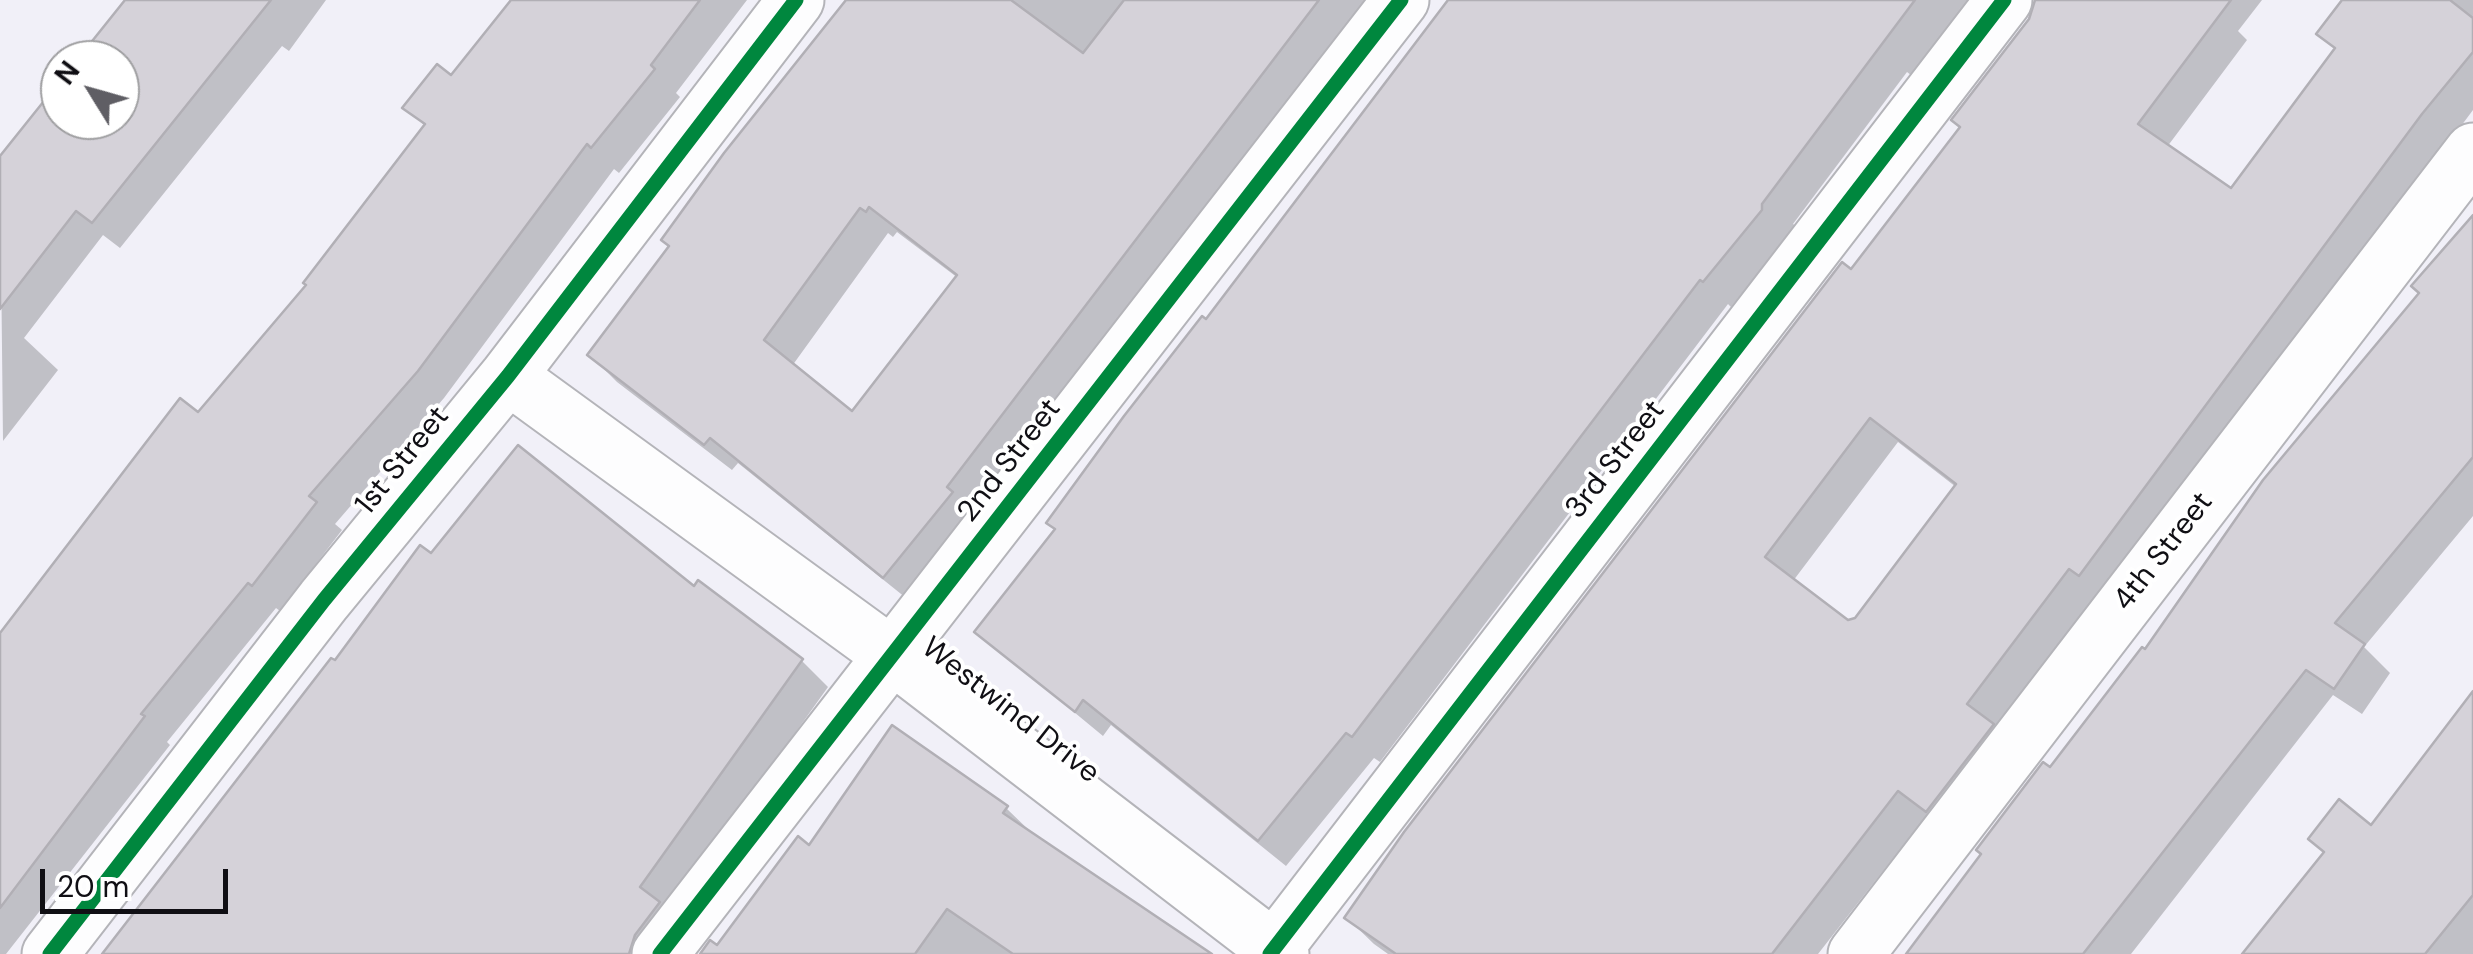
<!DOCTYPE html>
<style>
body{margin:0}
#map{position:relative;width:2473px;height:954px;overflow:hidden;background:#f1f0f8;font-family:"DM Sans",sans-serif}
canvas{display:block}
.north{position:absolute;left:40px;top:40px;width:100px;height:100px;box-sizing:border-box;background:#fff;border:2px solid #9f9fa1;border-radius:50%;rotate:307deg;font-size:28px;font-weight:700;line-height:40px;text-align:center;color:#100f14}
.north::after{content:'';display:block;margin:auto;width:35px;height:45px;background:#5f5e64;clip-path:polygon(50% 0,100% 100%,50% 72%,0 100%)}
.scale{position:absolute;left:40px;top:869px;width:188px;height:45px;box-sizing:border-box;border:5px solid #100f14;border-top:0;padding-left:12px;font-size:30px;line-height:35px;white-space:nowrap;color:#100f14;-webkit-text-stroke:8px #fff;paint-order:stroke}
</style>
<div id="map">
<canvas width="2473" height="954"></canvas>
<div class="north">N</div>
<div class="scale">20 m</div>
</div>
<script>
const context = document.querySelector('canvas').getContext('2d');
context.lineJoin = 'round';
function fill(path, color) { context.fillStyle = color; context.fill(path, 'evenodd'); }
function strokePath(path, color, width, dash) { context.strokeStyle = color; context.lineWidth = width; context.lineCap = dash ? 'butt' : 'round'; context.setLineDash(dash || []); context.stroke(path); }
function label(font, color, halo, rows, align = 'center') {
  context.font = font + ' "DM Sans",sans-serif'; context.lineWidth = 8; context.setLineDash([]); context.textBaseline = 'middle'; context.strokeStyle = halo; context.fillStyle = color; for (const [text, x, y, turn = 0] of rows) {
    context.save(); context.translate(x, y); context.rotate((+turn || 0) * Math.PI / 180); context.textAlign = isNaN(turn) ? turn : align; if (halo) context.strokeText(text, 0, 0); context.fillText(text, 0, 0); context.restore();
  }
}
fill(new Path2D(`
 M129 0H326L289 51 282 46 120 248 103 235 24 338 58 370 3 441 0 164 60 88V120H120V60H82Z
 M514 0H747L676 93 680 97 619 173 614 169 444 398 335 524 342 530 280 611 276 608 167 742 170 745 6 954H0V641L309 285 426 127 406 107 451 78Z
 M849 0H1376L911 602 738 463 732 470 617 382 590 355ZM897 232 958 278 853 415 792 366 888 233 893 237Z
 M1452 0H1981L1916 79 1907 72 1793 224 1796 226 1731 307 1728 304 1380 762 1374 758 1286 866 1111 725 1103 736 977 632Z
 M2047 0H2262L2238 31 2247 40 2167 147 2231 192 2336 50 2319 33 2345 0H2473V110L2107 601 2097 594 1995 729 1954 837 1926 816 1818 954H1388L1374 944 1347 918 1963 127ZM1898 442 1956 487 1856 620 1847 623 1793 581Z
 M2473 216V516L2364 647 2390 673 2362 714 2333 695 2131 954H1906L2146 653 2422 293Z
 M432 557 694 589 802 661 828 687 667 912 670 954H103L335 664Z
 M2473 695V954H2245L2372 829Z
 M1006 808 1033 834 1199 954H701L718 949 809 848Z`), '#0003');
const building = new Path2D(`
 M125 0H271L92 223 76 211 0 309V156L60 81V120H120V60H77Z
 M511 0H700L651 65 655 69 591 148 587 144 418 371 309 496 317 502 252 586 248 583 141 714 145 716 0 908V633L180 398 198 412 306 285 303 283 425 124 402 108 437 64 451 75Z
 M846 0H1011L1083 53 1124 0H1319L947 487 953 492 883 578 710 438 704 445 587 355 669 246 661 240 724 153ZM869 207 957 275 852 411 764 340 860 208 866 212Z
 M1448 0H1915L1762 204V210L1703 282 1700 280 1352 737 1346 733 1258 841 1083 700 1075 712 974 632 1055 529 1046 523 1124 416 1202 316 1206 319Z
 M2035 0H2231L2138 124 2231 188 2335 48 2316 34 2342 0H2450L2473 18V52L2422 114 2079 576 2069 569 1967 704 1994 724 1926 812 1898 791 1772 954H1396L1344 918 1404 832 1842 262 1851 269 1960 127 1951 120 2029 19ZM1870 418 1956 484 1855 618 1848 620 1765 557Z
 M2473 215V457L2335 623 2365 644 2334 689 2306 670 2083 954H1906L1981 854 1976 850 2043 762 2050 767 2142 647 2145 649 2263 480 2419 293 2411 286Z
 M518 445 694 586 698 580 803 659 640 887 660 902 635 935 629 954H102L331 658 335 660 420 545 431 553Z
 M2473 691V895L2425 954H2242L2324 852 2308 839 2339 799 2371 825Z
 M892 725 1008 806 1003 813 1212 954H1013L947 909 915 954H700L710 940 717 945 798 836 809 845Z`);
fill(building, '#d5d2d9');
strokePath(building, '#b1afb5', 2.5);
const street = new Path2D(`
 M508 376 894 657 1281 954
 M50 954 324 600 508 376 796 0
 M660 954 1401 0
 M1270 954 2004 0
 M1856 954 2473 151`);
strokePath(street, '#b4b4b9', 59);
strokePath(street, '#fdfdfe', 55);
strokePath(new Path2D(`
 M50 954 324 600 508 376 796 0
 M660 954 1401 0
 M1270 954 2004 0`), '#00873e', 15);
label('30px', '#100f14', '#fff', [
 ["3rd Street",1616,460,-52],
 ["1st Street",403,461,-51],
 ["2nd Street",1010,461,-52],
 ["4th Street",2164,552,-52],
 ["Westwind Drive",1010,711,38]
]);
</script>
